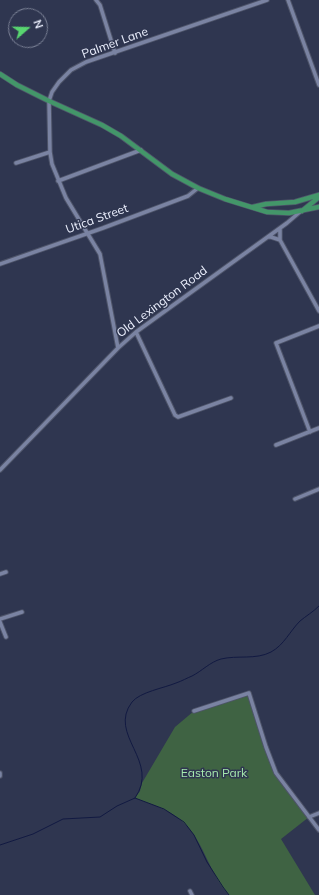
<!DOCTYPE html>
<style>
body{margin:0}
#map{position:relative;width:319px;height:895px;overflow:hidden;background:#2f3650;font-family:Mulish,sans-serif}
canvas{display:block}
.north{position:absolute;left:8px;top:8px;width:40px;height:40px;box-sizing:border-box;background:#2f3650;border:1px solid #7a8095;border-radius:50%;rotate:70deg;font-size:11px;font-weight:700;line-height:16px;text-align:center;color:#ebeffd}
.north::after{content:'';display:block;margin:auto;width:14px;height:18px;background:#58d570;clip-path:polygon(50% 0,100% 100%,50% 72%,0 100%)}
</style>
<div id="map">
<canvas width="319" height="895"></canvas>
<div class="north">N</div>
</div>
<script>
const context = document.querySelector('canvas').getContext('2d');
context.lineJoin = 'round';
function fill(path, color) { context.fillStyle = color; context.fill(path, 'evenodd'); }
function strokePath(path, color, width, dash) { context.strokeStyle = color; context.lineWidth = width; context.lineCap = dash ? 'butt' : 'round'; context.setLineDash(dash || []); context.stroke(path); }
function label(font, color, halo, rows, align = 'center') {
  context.font = font + ' Mulish,sans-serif'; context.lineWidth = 3; context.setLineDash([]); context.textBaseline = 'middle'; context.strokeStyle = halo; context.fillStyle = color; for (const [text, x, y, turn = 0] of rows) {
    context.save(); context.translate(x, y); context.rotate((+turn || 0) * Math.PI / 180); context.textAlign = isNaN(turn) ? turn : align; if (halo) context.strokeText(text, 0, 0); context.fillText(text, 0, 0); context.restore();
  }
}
fill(new Path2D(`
 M249 693 276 773 309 817 281 839 315 895H229C210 875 204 842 184 823 170 809 152 805 135 798L140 791 142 783 175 727 194 711Z`), '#3f6343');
strokePath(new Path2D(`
 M135 798C161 761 107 735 132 702 140 692 164 688 176 683 182 681 187 678 192 676 202 671 210 662 221 659 237 655 256 660 271 652 284 645 290 631 300 621 306 616 313 612 319 606
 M0 845 33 834 63 819 100 817 117 806 135 798 164 809 184 822 194 835 207 862 223 887 229 895`), '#121a42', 1);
const minor = new Path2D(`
 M96 0 100 5 115 53
 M288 0 319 85
 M16 163 50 152
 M58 181 141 150
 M280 228V240L319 311
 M268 237H271L280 240
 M0 264 103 228 188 196 198 188
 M136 332 175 415 178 417 231 398
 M118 348 100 254 66 198 52 164 50 152 49 101 52 92 59 82 71 70 86 62 267 0
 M310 432 276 343 319 326
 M276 445 319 428
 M0 470 118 348 136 332 287 223 301 211
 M295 499 319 489
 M0 574 6 572
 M0 619 22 612
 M0 622 6 637
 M194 711 249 693 266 747 276 773 319 830
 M0 773V776
 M309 817 319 813
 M190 891 192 895`);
const major = new Path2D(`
 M0 74 17 85 49 101 102 125 121 136 172 174 198 188 225 199 267 212 289 213 319 207
 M253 207 266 204 295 202 319 195
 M302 211 318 198`);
strokePath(minor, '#4e5469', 5.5);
strokePath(major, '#4e5469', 6);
strokePath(minor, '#7a83a2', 3.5);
strokePath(major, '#439669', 4.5);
label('12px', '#ebeffd', '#2f3650', [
 ["Palmer Lane",115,43,-20],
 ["Utica Street",97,219,-20],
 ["Old Lexington Road",162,302,-37]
]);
label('12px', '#a6eaad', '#2f3650', [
 ["Easton Park",214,773]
]);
</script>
